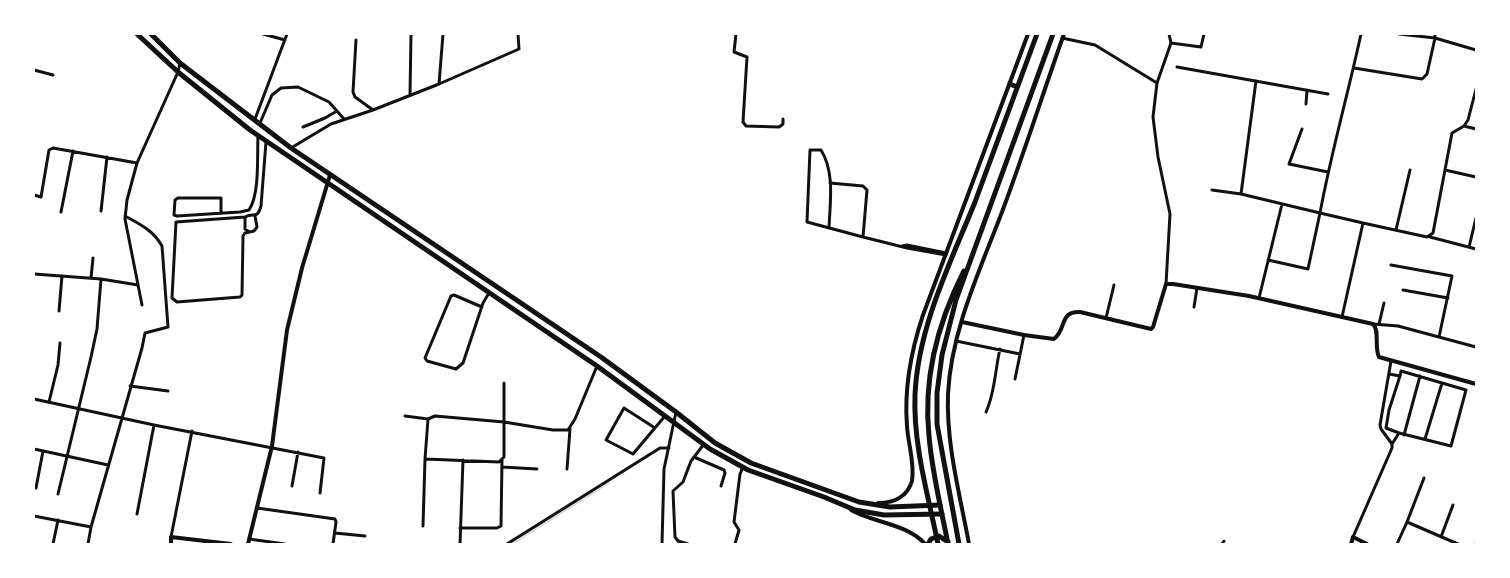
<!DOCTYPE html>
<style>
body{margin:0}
#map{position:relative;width:1510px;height:578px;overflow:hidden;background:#fff;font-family:"DejaVu Sans",sans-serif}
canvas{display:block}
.frame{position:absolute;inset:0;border:35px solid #fff;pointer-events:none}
</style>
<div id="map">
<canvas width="1510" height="578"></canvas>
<div class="frame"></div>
</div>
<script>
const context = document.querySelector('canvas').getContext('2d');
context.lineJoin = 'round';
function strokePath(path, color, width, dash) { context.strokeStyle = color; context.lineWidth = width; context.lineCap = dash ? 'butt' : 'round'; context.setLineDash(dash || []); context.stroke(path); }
strokePath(new Path2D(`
 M512 544 609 483`), '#d9d9d9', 2);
strokePath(new Path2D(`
 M263 34 285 40
 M736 34 734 52 747 57 743 122 746 126 779 127 783 124V119
 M1169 34 1171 43
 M1361 34C1348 94 1331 153 1320 213L1363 223
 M1399 34 1435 38V34
 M1062 38 1095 45 1157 83 1171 43 1201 47 1204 34
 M356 40 353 92 355 97 373 110
 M1177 67 1328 94
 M1354 68 1422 79 1427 74 1435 38 1476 50
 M34 70 53 75
 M1157 83 1153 117 1158 157 1170 214 1166 284
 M439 84 443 34
 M410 95 411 34
 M1306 104 1307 90
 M255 119 287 34
 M260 123 272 95 281 88 298 87 329 102 344 119
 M1464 126 1476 129
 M303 127 325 118 337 111
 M1302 129 1289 164 1328 172
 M291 148 331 124 373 110 439 84 519 49 518 34
 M1445 170 1476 177
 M830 183 863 186 867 190 863 237 907 248 946 255
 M1212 190 1241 194 1320 213 1308 269 1268 260
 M1241 194 1256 81
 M34 195 41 197 49 150 53 148 137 163
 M101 211 107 157
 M61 212 73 151
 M221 213V198H178L175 200 174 215 177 216 240 212 249 210C260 194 257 155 258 136
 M255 216 257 227 254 231 245 233 243 236 242 295 240 297 177 302 172 298 176 222 245 217C254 212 257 220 261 206L266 142
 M245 217V229L248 231
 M829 228C830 203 835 172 821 150H810L807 222 863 237
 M1396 230 1410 170
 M1430 237 1476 249
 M902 246 907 245 946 253
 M1469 247 1476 218
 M1391 265 1452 276 1439 337
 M34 274 101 279 138 285
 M91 278 93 258
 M1403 290 1448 298
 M1259 298 1282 204
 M142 305 125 219 127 200 137 163 178 72 180 63
 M482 307 454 295 451 296 425 358 427 361 456 369 463 363 483 303 489 293
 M1194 307 1197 288
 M59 311 62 276
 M1342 317 1363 223 1427 237 1433 233 1452 133 1464 126 1468 120 1476 89
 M1106 318 1114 285
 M1373 324 1398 326 1476 347
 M1379 324 1384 303
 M956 341 1020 354
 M1389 374 1400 376 1389 410 1386 428 1399 433
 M1015 379 1024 335
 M130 386 168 391
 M34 399 154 425 324 458 320 493
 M49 402 58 365 60 343
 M986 412C995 393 995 370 1000 349
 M405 416 428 419 425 459 423 526
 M428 419 435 416 504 422 553 430H568L575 419 597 366
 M655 428 624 408 606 440 633 454 665 416
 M1404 435 1420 376
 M1425 439 1442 383
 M1392 444 1399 433 1451 446 1466 390 1401 371 1400 376
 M34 449 108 465
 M694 457 724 470 725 473 721 486
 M425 459 499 462 504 457V383
 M502 467 537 469
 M567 469 570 429
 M1424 478 1407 522 1458 544
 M292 486 298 452
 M36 488 43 451
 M58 494 91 357 97 329 101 279
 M257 508 335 519 336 522 333 544
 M137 514 154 425
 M34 516 91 527
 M460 528H497L501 526 502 460
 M335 533 365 536
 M171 537 192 431
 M1353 537 1392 448V444L1381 429 1380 425 1391 361
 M1441 537 1453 505
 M249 539 285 544
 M53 544 58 520
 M88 544 91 527 142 348 145 333 168 327 162 246C154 231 140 224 125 216
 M460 544 463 460
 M507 544 660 448H669
 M662 544 664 469 676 412
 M688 544 678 541 675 537 673 491 683 482 691 461 704 444
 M735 544 739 530 734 522 740 474 743 467
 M1222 544 1224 541
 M1397 544 1407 522
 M1476 544V543`), '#111', 3);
strokePath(new Path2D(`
 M962 322 1024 335 1054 339C1067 329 1059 311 1080 312L1151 329 1153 327 1166 284H1173L1249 296 1373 324C1380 331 1374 347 1379 357L1476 384
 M878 503C894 503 907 497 912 481 915 463 908 444 907 426 904 389 911 351 923 315L1028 34
 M851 510C874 523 908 524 925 544
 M171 544V537L231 544
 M248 544 272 446 287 330 302 268 330 175
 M969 544C960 495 946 444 948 394 951 331 980 270 1002 212 1024 153 1043 93 1064 34
 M1351 544 1353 537 1367 544`), '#111', 4);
strokePath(new Path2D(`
 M137 34 178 72 250 130 597 366 710 449 748 470 824 497 855 510 884 515 942 514
 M151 34 180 63 291 148 601 357 676 412 715 443 751 463 859 502 890 507 940 505`), '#111', 5);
strokePath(new Path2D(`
 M1010 84 1017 87
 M928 544 931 539 939 536 948 542
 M938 544C928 495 913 444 915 395 918 327 950 264 975 202 996 146 1016 90 1037 34
 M948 544C941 508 932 472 929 436 923 378 938 322 964 271
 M959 544 937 424V393L942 355 956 300 1053 34`), '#111', 5);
</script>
